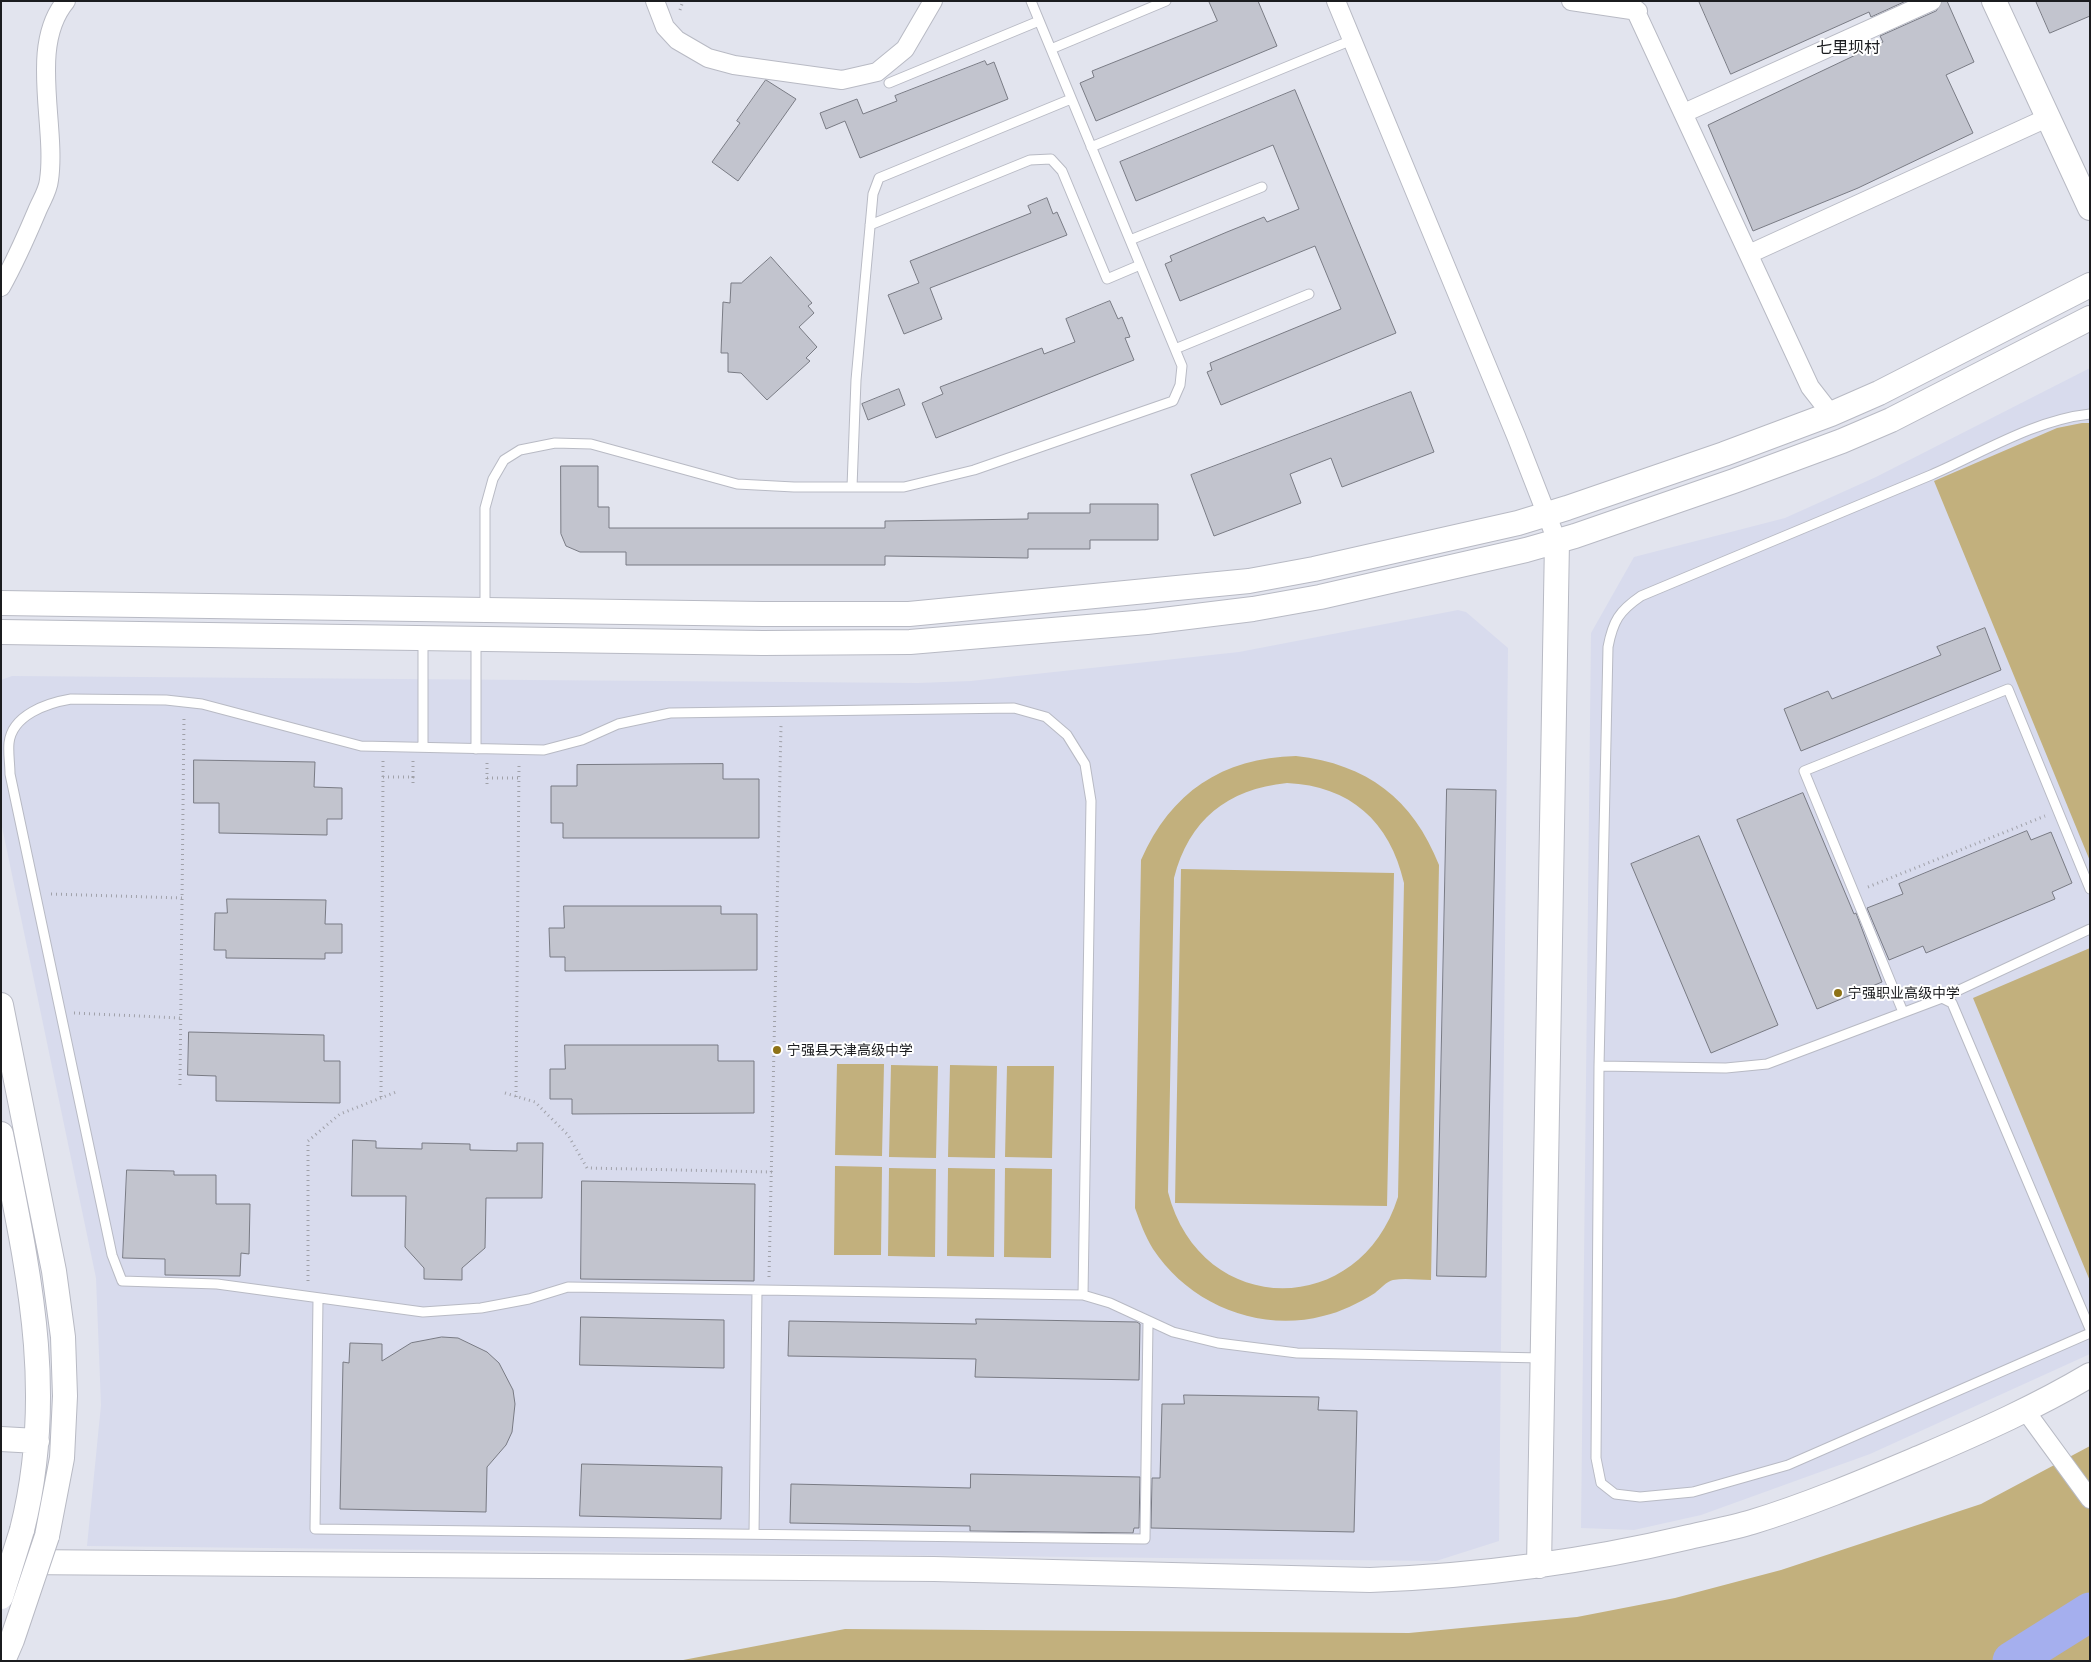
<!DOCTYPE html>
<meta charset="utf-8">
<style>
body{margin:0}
#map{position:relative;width:2091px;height:1662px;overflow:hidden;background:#e2e4ee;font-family:Barlow,sans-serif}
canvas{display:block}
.frame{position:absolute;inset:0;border:2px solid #1b1c1f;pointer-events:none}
</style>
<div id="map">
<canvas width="2091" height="1662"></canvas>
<div class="frame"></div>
</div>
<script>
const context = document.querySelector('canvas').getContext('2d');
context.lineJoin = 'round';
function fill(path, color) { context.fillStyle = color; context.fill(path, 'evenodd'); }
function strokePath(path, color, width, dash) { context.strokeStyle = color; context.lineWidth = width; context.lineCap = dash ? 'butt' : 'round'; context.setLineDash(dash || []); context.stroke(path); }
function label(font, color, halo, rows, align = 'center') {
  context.font = font + ' Barlow,"Noto Sans SC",sans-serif'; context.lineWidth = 4; context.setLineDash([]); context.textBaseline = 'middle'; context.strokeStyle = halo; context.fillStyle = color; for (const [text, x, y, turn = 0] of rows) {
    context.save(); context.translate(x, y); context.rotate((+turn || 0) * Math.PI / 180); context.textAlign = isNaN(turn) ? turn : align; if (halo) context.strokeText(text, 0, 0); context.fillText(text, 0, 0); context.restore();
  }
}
fill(new Path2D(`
 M2090 368V1354L1870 1454 1701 1515 1634 1530 1581 1528 1591 633 1634 557 1785 518 1876 477Z
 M1458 610 1466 612 1508 648 1499 1541 1436 1561 87 1546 101 1405 96 1278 1 822V680L12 676 918 683 971 681 1239 652Z`), '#d8dbed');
fill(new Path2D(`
 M2082 423H2090V861L1934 481 2057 428Z
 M1296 756C1367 764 1413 799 1439 865L1431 1280C1419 1280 1405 1278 1393 1280 1387 1281 1380 1289 1375 1293 1359 1303 1341 1312 1323 1316 1259 1333 1189 1304 1153 1249 1145 1236 1140 1222 1135 1208L1141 860C1171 792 1222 758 1296 756ZM1287 783C1350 786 1390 821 1404 883L1398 1197C1359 1321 1200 1318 1168 1192L1174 878C1189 820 1227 789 1287 783Z
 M1181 869 1394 873 1387 1206 1175 1203Z
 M2090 948V1281L1973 998Z
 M837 1064H884L882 1156 835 1155Z
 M891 1065 938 1066 936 1158 889 1157Z
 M950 1065 997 1066 995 1158 948 1157Z
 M1007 1066H1054L1052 1158 1005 1157Z
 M835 1166 882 1167 881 1255H834Z
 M889 1168 936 1169 935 1257 888 1256Z
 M948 1168 995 1169 994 1257 947 1256Z
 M1005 1168 1052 1169 1051 1258 1004 1257Z
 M2090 1446V1661H678L845 1629 1409 1633 1577 1617 1675 1598 1781 1570 1981 1504Z`), '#c2b07d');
strokePath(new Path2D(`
 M2012 1661 2090 1612`), '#a5afee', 39);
const building = new Path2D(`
 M1209 1H1258L1277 46 1096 121 1080 83 1094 77 1092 71 1217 21Z
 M1699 1H1906L1871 17 1869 12 1731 74Z
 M1942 1H1947L1974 62 1946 75 1973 133 1858 188 1753 231 1708 125 1883 42 1880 36 1936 11Z
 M2036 1H2090V16L2050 33Z
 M985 61 987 65 994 62 1008 99 860 158 845 121 826 129 820 113 857 99 863 114 897 101 895 96Z
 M766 80 796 99 738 181 712 162 740 123 737 121Z
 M1295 90 1396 333 1221 405 1207 372 1212 370 1210 363 1341 309 1315 246 1180 301 1165 264 1172 261 1170 256 1227 232 1264 217 1267 222 1299 209 1273 145 1136 201 1120 162Z
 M1047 198 1053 214 1057 212 1067 235 930 288 942 319 904 334 888 295 919 283 910 261 1031 213 1028 206Z
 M771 257 812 303 808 306 814 313 799 327 817 347 806 358 810 361 767 400 741 373 728 372V353H721L723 302 730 303 731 283H741Z
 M1110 301 1118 319 1122 317 1130 337 1125 338 1134 360 936 438 922 403 943 394 940 387 1042 348 1044 354 1075 342 1066 319Z
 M899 389 905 405 868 420 862 404Z
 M1411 392 1434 452 1342 487 1331 458 1290 474 1301 503 1214 536 1191 475Z
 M561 466H598V507H609V528H885V521L1028 519V513H1090V504H1158V540H1090V549H1028V558L885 556V565H626V552H580L566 546 561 534Z
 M1985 628 2001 670 1801 751 1784 709 1828 691 1832 699 1941 655 1937 647Z
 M194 760 315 762 314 787 342 788V819H327V835L219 833V803H194Z
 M723 764V779H759V838H563V823H551V786H577V765Z
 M1447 789 1496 790 1486 1277 1437 1276Z
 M1803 793 1854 914 1856 913 1882 982 1817 1009 1737 820Z
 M2027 831 2031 840 2051 832 2072 883 2052 892 2055 899 1926 953 1923 946 1889 960 1867 908 1903 894 1899 884Z
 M1699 836 1778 1025 1711 1053 1631 864Z
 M227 899 326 900 325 924H342V953H325V959L226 958V950H214L215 913H227Z
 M564 906H721V914H757V970L565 971V957H550L549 928H564Z
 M189 1032 324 1035V1061H340V1103L216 1101V1076L188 1075Z
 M565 1045H718V1061H754V1113L572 1114V1099H550V1069H565Z
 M353 1140 376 1141V1148L422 1149V1143L470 1144V1150L517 1151V1143H543L542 1198H486L485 1248 462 1268V1280L424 1279V1268L405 1247 406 1196H352Z
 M127 1170 174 1171V1175H216V1204H250L249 1254 241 1253 240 1276 165 1275V1259L123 1258Z
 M582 1181 755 1184 754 1281 581 1279Z
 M581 1317 724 1320V1368L580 1365Z
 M976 1319 1137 1322 1140 1324 1139 1380 975 1377 976 1359 788 1356 789 1321 976 1324Z
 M442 1337 458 1338 487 1352 499 1363 513 1390 515 1404 512 1432 506 1445 487 1467 486 1512 340 1509 343 1362 349 1363 350 1343 382 1344V1361L411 1343Z
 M1184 1395 1319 1397 1318 1410 1357 1411 1354 1532 1151 1528 1152 1478H1160L1162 1404H1184Z
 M582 1464 722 1467 721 1519 580 1516Z
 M971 1474 1140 1477 1139 1528H1134L1133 1533 970 1531V1526L790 1523 791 1484 970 1488Z`);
fill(building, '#c2c4ce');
strokePath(building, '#797b84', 1);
const lane = new Path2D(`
 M1051 49 1166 1
 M889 83 1039 21
 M1091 147 1352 40
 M870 225 1030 160 1051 159 1062 171 1107 279 1140 265
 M1130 240 1262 187
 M1175 349 1309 294
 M2090 414C2034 420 1982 453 1931 475 1835 516 1738 555 1641 596 1619 611 1613 621 1608 647L1599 1066 1596 1458 1601 1483 1615 1494 1640 1497 1693 1492 1788 1465 2090 1333
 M852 487 856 380 873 194 879 178 1071 99
 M485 610V508L493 479 504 460 520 450 555 443 591 444 737 484 794 487H904L974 470 1173 401 1180 385 1182 366 1031 1
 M71 699 166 700 202 704 361 746 544 750 582 740 618 724 670 713 1014 708 1046 717 1067 735 1085 764 1091 801 1083 1295 568 1287 529 1299 481 1308 423 1312 217 1284 122 1281 112 1255 10 774C10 764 8 753 9 743 12 715 47 703 71 699Z
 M423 747V640
 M476 749V639
 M1942 998 2090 929
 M1903 1012 1804 771 2008 689 2090 889
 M1599 1066 1726 1068 1767 1064 1942 998 1952 1003 2090 1329
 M1083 1295 1110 1303 1173 1332 1218 1343 1297 1353 1542 1358
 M318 1299 315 1529 1145 1539 1148 1322
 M754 1534 757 1290`);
const street = new Path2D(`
 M655 1 665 27 677 40 708 58 734 65 842 80 877 72 905 49 933 1
 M1336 1 1516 436 1557 541
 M1571 1 1638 11
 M1631 1 1810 387 1831 414
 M1684 113 1932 1
 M1749 254 2047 118
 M1 287C15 262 26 237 37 211 41 201 48 191 49 180 57 125 28 46 66 1
 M2025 1410 2090 1499`);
const secondary = new Path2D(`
 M1994 1 2090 208
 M1 603 763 614H909L1249 581 1314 569 1518 523 1567 508 1724 454 1831 414 1879 393 2090 285
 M1 632 763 643 910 642 1147 622 1253 609 1320 597 1526 550 1575 536 1734 481 1842 441 1891 420 2090 318
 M1 1005 54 1271 63 1337 65 1396 62 1458 47 1536
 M1 1134C28 1270 57 1391 22 1530
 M1 1439 37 1441
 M18 1562 934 1569 1370 1580C1478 1576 1584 1562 1689 1537 1710 1532 1732 1528 1752 1522 1811 1504 1869 1479 1926 1455 1982 1431 2038 1406 2090 1375
 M1539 1566 1557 541`);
strokePath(lane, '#b8bac4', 11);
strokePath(street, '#b8bac4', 20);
strokePath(secondary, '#b8bac4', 26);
strokePath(new Path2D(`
 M680 10 683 1
 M487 763V778H519
 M383 777V760
 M413 777V786
 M487 778V787
 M1868 887 2045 816
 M51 894 183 898
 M74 1013 181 1018
 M180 1085 184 716
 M505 1093 535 1102 568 1135 587 1168 772 1172
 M381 1097 383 777H413V761
 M516 1097 519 765
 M769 1277 781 726
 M308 1281V1141L340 1114 396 1092`), '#a0a1a9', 3, [1, 4]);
strokePath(lane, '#fff', 9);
strokePath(street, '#fff', 18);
strokePath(secondary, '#fff', 24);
const secondaryBridge = new Path2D(`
 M1 1597 22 1530
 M3 1661 12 1640 47 1536`);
strokePath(secondaryBridge, '#b8bac4', 26, []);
strokePath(secondaryBridge, '#fff', 24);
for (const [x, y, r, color] of [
 [1838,993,5,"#8e7216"],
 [777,1050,5,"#8e7216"]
]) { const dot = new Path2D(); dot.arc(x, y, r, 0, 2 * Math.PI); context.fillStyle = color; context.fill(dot); strokePath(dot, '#fff', 2); }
label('14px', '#1b1c1f', '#fff', [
 ["宁强职业高级中学",1848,993],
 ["宁强县天津高级中学",787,1050]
], 'left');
label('16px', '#1b1c1f', '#fff', [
 ["七里坝村",1848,48]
]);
</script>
